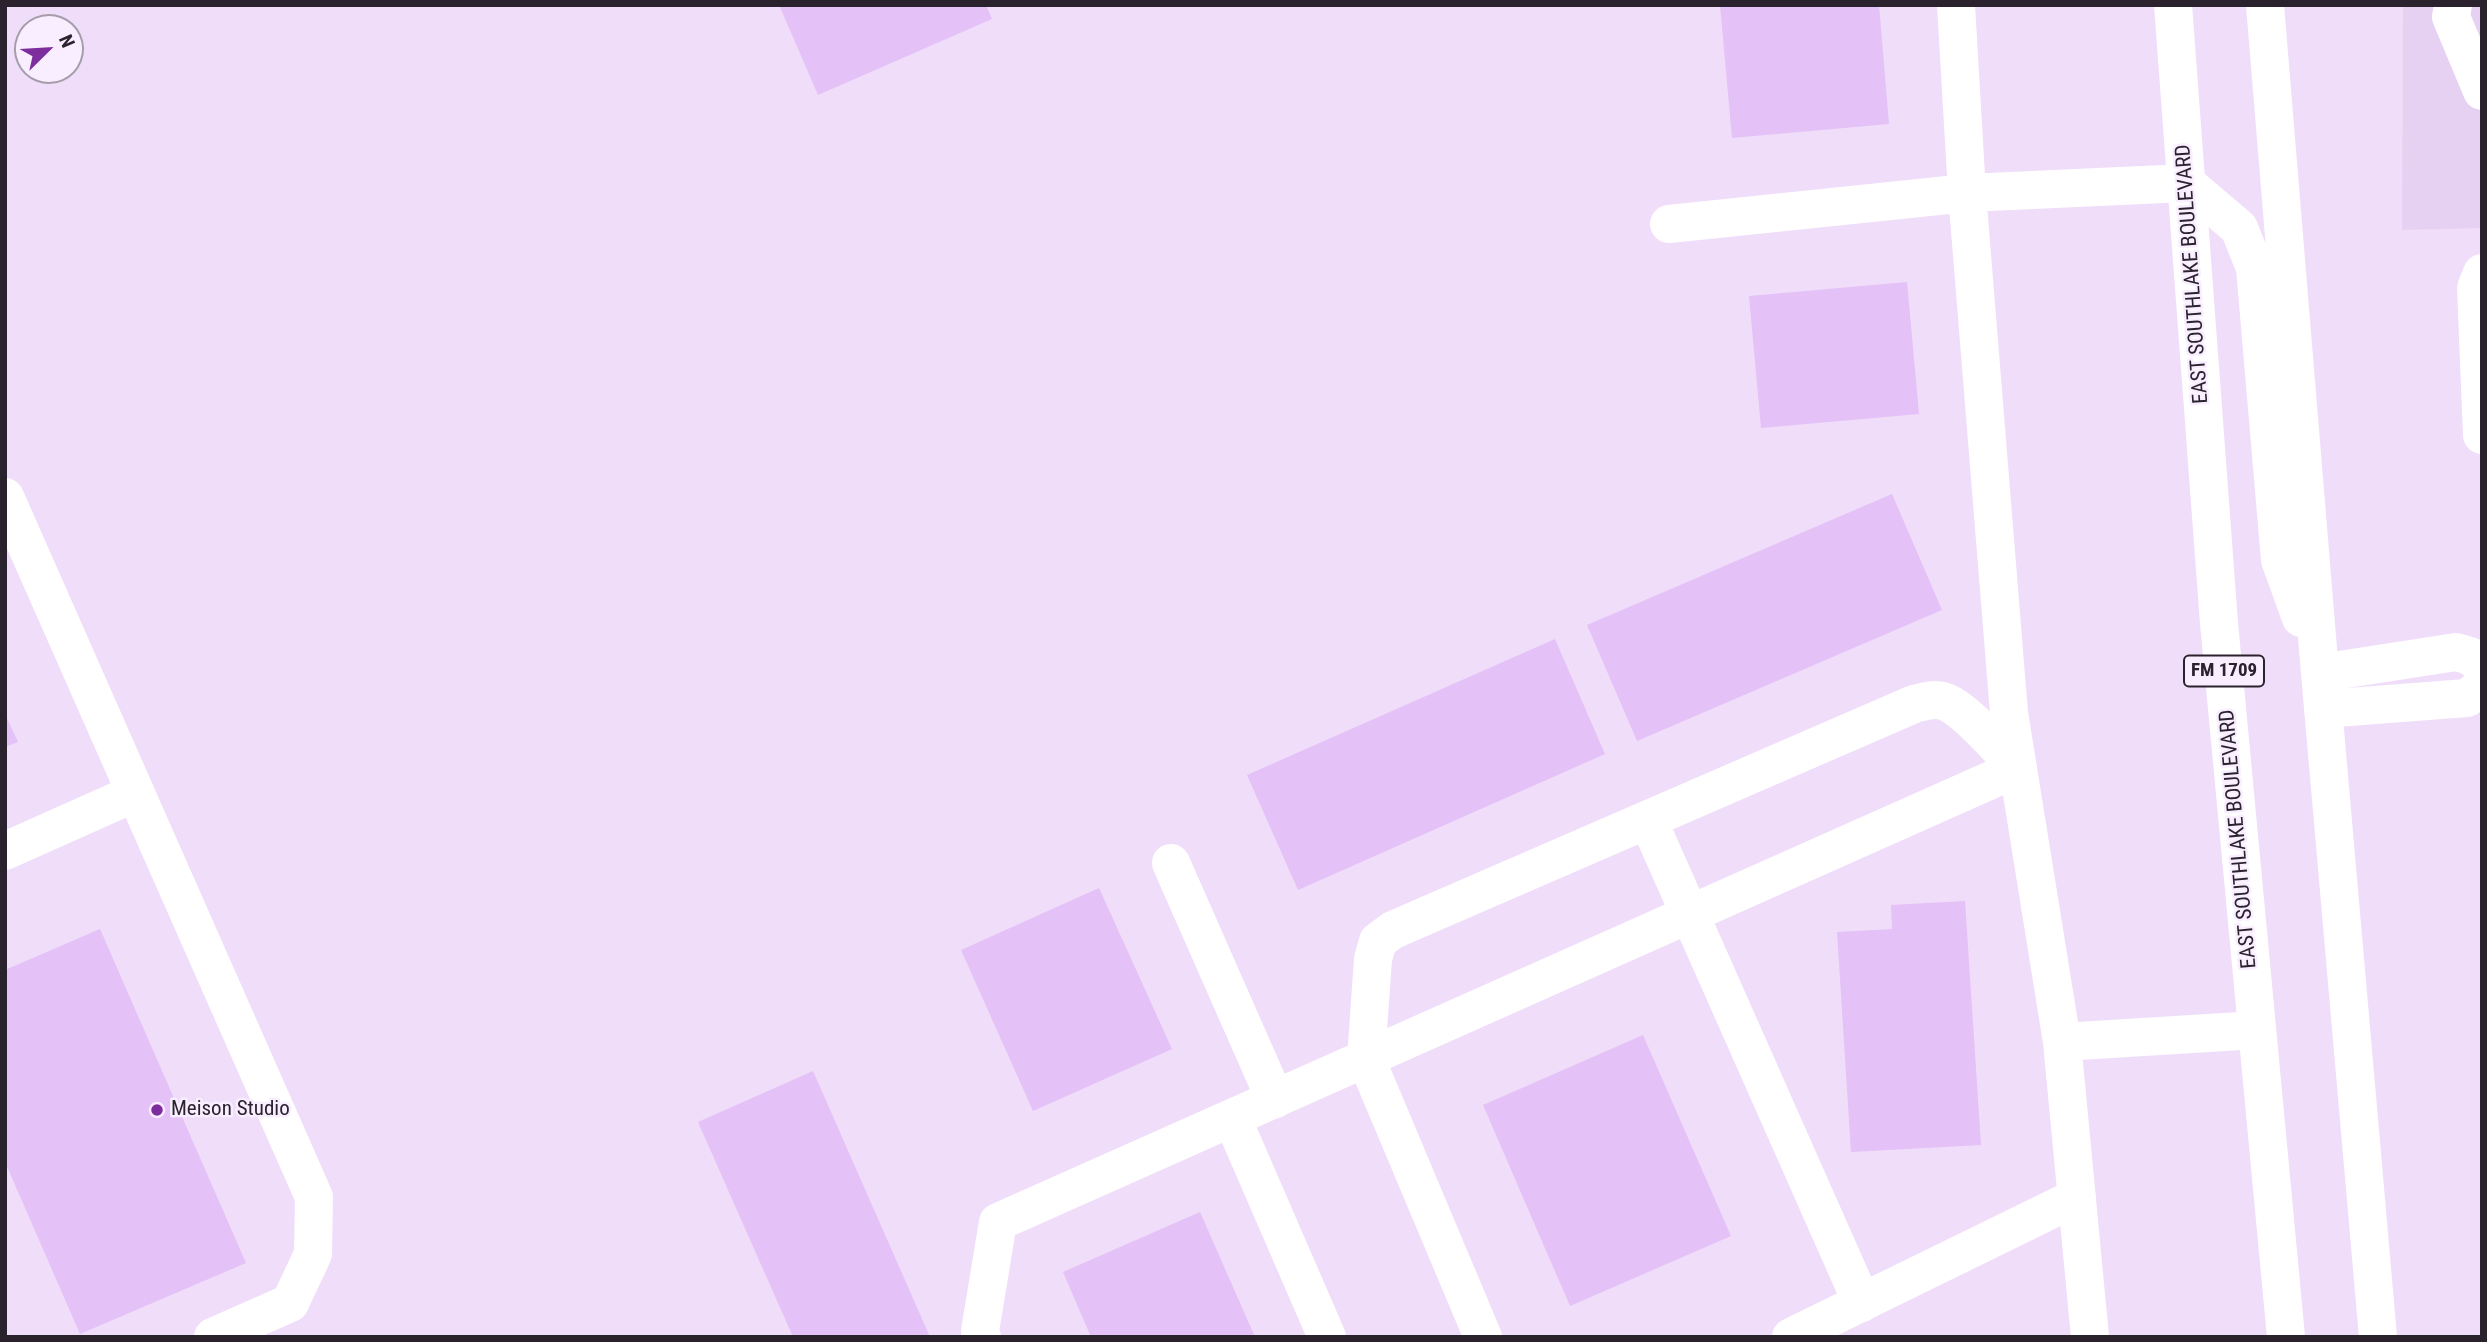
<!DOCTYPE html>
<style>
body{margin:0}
#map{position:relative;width:2487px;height:1342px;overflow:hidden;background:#f0ddf9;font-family:"Roboto Condensed",sans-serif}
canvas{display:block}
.frame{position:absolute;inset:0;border:7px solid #2a232d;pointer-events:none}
.north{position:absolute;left:14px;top:14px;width:70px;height:70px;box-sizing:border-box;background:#f9eeff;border:2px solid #a69dab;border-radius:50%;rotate:66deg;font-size:19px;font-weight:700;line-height:28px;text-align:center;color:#2a232d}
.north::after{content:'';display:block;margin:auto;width:24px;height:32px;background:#7d2d9e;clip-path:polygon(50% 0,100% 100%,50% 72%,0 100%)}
</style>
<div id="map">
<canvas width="2487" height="1342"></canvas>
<div class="frame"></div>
<div class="north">N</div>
</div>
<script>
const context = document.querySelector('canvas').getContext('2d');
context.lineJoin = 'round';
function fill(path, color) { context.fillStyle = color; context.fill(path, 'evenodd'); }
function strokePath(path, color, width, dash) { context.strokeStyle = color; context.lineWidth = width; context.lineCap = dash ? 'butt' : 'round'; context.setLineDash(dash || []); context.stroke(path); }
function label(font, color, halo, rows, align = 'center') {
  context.font = font + ' "Roboto Condensed",sans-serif'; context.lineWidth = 5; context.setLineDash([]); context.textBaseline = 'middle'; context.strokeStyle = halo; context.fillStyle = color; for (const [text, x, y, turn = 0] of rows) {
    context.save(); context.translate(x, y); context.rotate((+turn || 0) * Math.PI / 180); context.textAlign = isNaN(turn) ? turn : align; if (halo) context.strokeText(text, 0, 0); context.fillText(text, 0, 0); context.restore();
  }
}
fill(new Path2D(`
 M2403 5H2482V228L2402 230Z`), '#e7d1f3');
fill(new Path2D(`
 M779 5H986L992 19 818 95Z
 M1720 5H1879L1889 124 1732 138Z
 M1907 282 1919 414 1761 428 1749 296Z
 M1892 494 1942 610 1637 741 1587 625Z
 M1555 639 1605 754 1298 890 1247 775Z
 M5 714 18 742 5 747Z
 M1099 888 1172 1049 1033 1111 961 950Z
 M1965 901 1981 1145 1851 1152 1837 932 1892 929 1891 905Z
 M100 929 246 1263 80 1334 5 1162V970Z
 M1643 1035 1731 1236 1570 1306 1483 1105Z
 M813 1071 930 1337H793L698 1122Z
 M1200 1212 1255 1337H1091L1063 1272Z`), '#e4c1f6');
strokePath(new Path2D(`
 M1956 5 1967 193 2009 713 2062 1042 2090 1337
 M2453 5 2451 17 2482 91
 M1669 224 1967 193 2186 183
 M2482 273 2476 288 2482 435
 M5 497 314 1197 313 1254 290 1303 213 1337
 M2320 673 2456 652 2470 656 2482 665
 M2323 709 2467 698 2482 686
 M1648 820 1862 1303
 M5 851 135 793
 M1171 863 1275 1099
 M2062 1042 2257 1030
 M1232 1118 1327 1337
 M982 1337 980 1331 998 1222 2018 768C2000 751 1968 711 1946 702 1935 698 1925 701 1914 704L1393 930 1378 941 1373 959 1366 1059 1483 1337
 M1791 1337 2077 1197`), '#fff', 38);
strokePath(new Path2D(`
 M2173 5 2219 623 2286 1337
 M2265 5 2320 673 2378 1337
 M2186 183 2239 228 2255 268 2280 560 2301 618`), '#fff', 38);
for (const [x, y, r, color] of [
 [157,1110,7,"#7d2d9e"]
]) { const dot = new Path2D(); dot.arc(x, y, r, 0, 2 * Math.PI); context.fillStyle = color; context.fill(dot); strokePath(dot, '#f9eeff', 2.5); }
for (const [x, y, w] of [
 [2224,671,80]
]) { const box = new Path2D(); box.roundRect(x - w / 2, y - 15.5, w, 31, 5); context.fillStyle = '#f9eeff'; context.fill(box); strokePath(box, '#2a232d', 2); }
label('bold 19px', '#2a232d', null, [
 ["FM 1709",2224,671]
]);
label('21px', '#2a232d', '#f9eeff', [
 ["EAST SOUTHLAKE BOULEVARD",2193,274,-94],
 ["EAST SOUTHLAKE BOULEVARD",2239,839,-95]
]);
label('21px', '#2a232d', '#f9eeff', [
 ["Meison Studio",171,1110]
], 'left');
</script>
